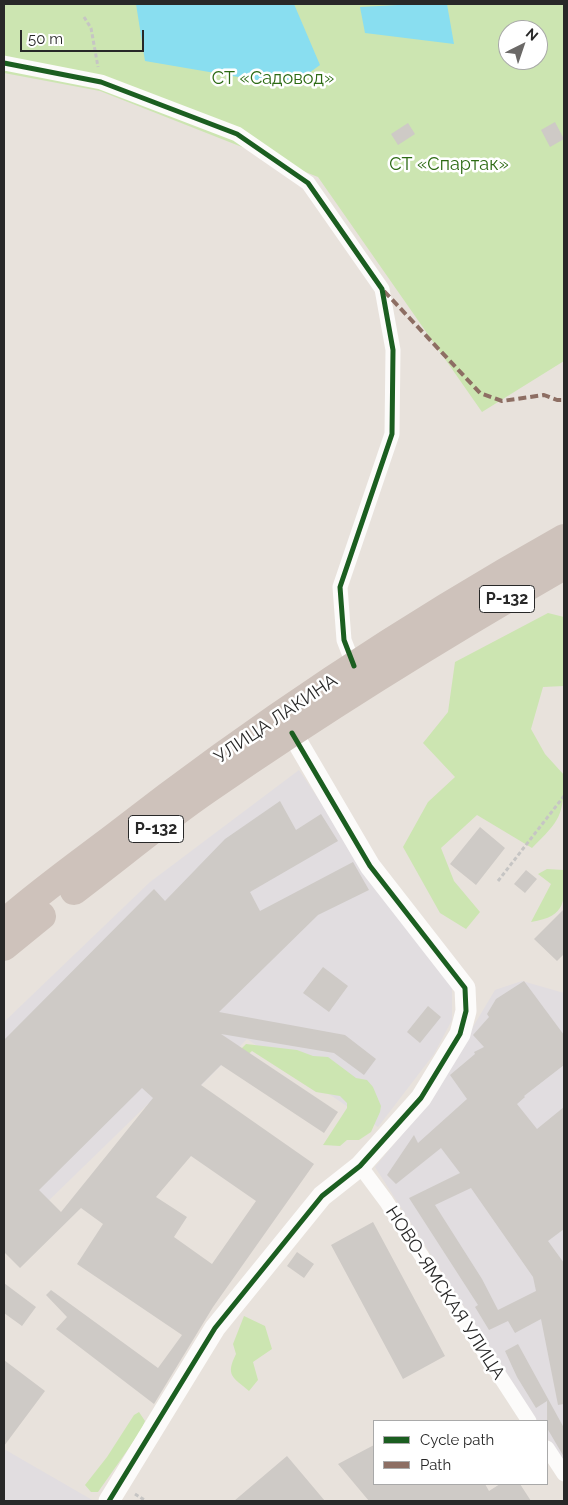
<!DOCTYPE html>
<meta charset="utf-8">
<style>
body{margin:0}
#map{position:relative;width:568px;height:1505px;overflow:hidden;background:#e8e2dc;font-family:Raleway,sans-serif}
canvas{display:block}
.frame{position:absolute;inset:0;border:5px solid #282828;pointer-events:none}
.legend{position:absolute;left:373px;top:1420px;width:175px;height:65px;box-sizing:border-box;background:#fff;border:1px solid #a9a9a9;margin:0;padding:6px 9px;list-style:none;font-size:15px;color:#282828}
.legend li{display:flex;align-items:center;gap:10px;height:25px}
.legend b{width:25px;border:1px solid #a9a9a9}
.north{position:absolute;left:498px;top:20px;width:50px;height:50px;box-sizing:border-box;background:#fff;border:1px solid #a9a9a9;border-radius:50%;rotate:41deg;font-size:14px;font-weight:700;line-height:20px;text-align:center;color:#282828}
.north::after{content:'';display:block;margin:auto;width:18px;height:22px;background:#6b6967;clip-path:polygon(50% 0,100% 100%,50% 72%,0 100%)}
.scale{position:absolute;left:20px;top:30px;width:124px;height:22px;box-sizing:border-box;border:2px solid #282828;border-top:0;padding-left:6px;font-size:15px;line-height:18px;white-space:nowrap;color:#282828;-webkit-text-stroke:4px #fff;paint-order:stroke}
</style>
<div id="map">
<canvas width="568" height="1505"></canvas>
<div class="frame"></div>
<ul class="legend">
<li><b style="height:6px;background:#1b5e20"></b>Cycle path</li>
<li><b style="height:6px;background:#8d6e63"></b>Path</li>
</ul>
<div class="north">N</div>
<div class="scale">50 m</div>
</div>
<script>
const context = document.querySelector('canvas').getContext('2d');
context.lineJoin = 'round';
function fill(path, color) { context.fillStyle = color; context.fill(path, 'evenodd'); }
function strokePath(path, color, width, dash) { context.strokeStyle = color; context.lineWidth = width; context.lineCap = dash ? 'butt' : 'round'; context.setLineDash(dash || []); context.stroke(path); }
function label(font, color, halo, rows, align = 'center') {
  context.font = font + ' Raleway,sans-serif'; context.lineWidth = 5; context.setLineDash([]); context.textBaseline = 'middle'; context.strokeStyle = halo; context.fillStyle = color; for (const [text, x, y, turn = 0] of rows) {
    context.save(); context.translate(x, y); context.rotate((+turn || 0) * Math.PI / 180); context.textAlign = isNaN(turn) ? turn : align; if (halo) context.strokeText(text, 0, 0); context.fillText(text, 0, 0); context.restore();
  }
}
fill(new Path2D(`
 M299 770 381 892 452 982V1020L434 1054 378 1127 247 1039 182 1105 148 1104 4 1244V1022L150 882Z
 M522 981 564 993V1464L547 1437V1421H537L375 1167 427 1104 495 990Z
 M4 1449 94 1501H4Z`), '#e1dde0');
fill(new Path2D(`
 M4 4H564V361L482 412 318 177 100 91 4 73ZM508 30H538V60H508Z
 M548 613 564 617V686L543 687 531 729 545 754 564 775C564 816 560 820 532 848L477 815 441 848 454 881 480 912 466 929 440 913 403 847 428 802 455 777 423 743 448 712 455 662Z
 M547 869 564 870C564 901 568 916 531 922L551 884 538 874Z
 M246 1044 297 1050 313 1056 328 1057 356 1078 367 1080 373 1087 381 1106 380 1112 371 1132 359 1140H347L340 1146 323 1145 347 1108V1103L340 1096 316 1092 252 1051 235 1066 226 1064Z
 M244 1316 265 1326 272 1349 253 1362 258 1380 249 1391C233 1377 225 1376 236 1354L233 1344Z
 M139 1412 145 1421 141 1431 98 1492H91L85 1485 107 1457 134 1415Z`), '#cce5b1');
fill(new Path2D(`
 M136 4H294L320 65 291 86 145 61Z
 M417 4H447L454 44 365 33 360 7Z`), '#89def0');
fill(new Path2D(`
 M555 122 564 139 550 147 541 130Z
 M408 123 415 134 398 145 391 134Z
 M280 801 296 830 321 814 338 841 250 892 260 911 353 862 369 890 318 915 219 1012 345 1035 376 1059 364 1075 334 1053 221 1034 338 1112 324 1133 221 1065 201 1085 314 1164 213 1307 154 1404 56 1329 67 1317 46 1295 51 1290 158 1368 182 1335 77 1264 103 1224 81 1208 20 1268 4 1252V1040L154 889 165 901 225 839ZM142 1088 153 1098 61 1212 39 1190ZM191 1156 256 1201 212 1264 174 1237 187 1217 156 1197Z
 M480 827 505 848 476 885 450 864Z
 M526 870 537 879 525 893 514 884Z
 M564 909V954L557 961 534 939Z
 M323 967 348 986 329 1012 303 993Z
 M524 981 564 1035V1065L524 1096 525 1097 517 1104 537 1129 564 1107V1229L548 1241 564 1263V1404L558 1405 541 1319 515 1333 508 1321 489 1330 475 1307 478 1305 409 1198 460 1173 441 1148 396 1184 387 1175 414 1135 418 1143 467 1099 450 1075 475 1054 474 1052 484 1047 473 1035 489 1017 487 1014 496 999ZM471 1188 533 1277 536 1291 498 1310 482 1279 435 1205Z
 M428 1006 441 1017 420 1043 407 1032Z
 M373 1222 445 1356 403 1379 331 1245Z
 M297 1252 314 1264 304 1278 287 1266Z
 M4 1283 36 1307 22 1326 4 1313Z
 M518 1344 564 1428V1457L547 1428V1401L536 1408 517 1377 505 1351Z
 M4 1360 45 1391 4 1446Z
 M374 1445V1484H485L489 1491 500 1484H520L531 1501H369L338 1464Z
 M287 1456 325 1501H234Z`), '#cecac6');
strokePath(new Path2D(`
 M84 17 91 28 98 67
 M498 881 564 796
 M135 1494 146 1501`), '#c6c5c4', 3, [4, 2.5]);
strokePath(new Path2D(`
 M4 63 101 82 237 134 308 183 382 289 393 350 392 434 340 587 344 640 354 666
 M360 1166 386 1201 529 1421
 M547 1448 564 1474`), '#fcfbfa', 15);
strokePath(new Path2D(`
 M109 1501 215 1328 322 1196 360 1166 421 1098 460 1034 466 1011 465 988 370 866 292 733`), '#fcfbfa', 21);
strokePath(new Path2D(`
 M74 891C119 857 162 821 207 790 323 710 442 636 564 566
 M4 923C39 892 77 865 114 837 256 726 407 626 564 538
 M4 947 42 916`), '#cec2bb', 28);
strokePath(new Path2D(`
 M384 291 480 393 502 401 544 395 557 400H564`), '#8d6e63', 4, [8, 4]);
strokePath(new Path2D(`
 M4 63 101 82 237 134 308 183 382 289 393 350 392 434 340 587 344 640 354 666
 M109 1501 215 1328 322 1196 360 1166 421 1098 460 1034 466 1011 465 988 370 866 292 733`), '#1b5e20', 5);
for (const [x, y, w] of [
 [507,599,55],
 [156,829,55]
]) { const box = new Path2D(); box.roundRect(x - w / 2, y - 13.5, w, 27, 4); context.fillStyle = '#fff'; context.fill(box); strokePath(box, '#282828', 1); }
label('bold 16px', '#282828', null, [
 ["Р-132",507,599],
 ["Р-132",156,829]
]);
label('18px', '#2c6a13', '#fff', [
 ["СТ «Садовод»",273,79],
 ["СТ «Спартак»",449,165]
]);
label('18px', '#282828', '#fff', [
 ["УЛИЦА ЛАКИНА",276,719,-34],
 ["НОВО-ЯМСКАЯ УЛИЦА",445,1293,57]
]);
</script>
